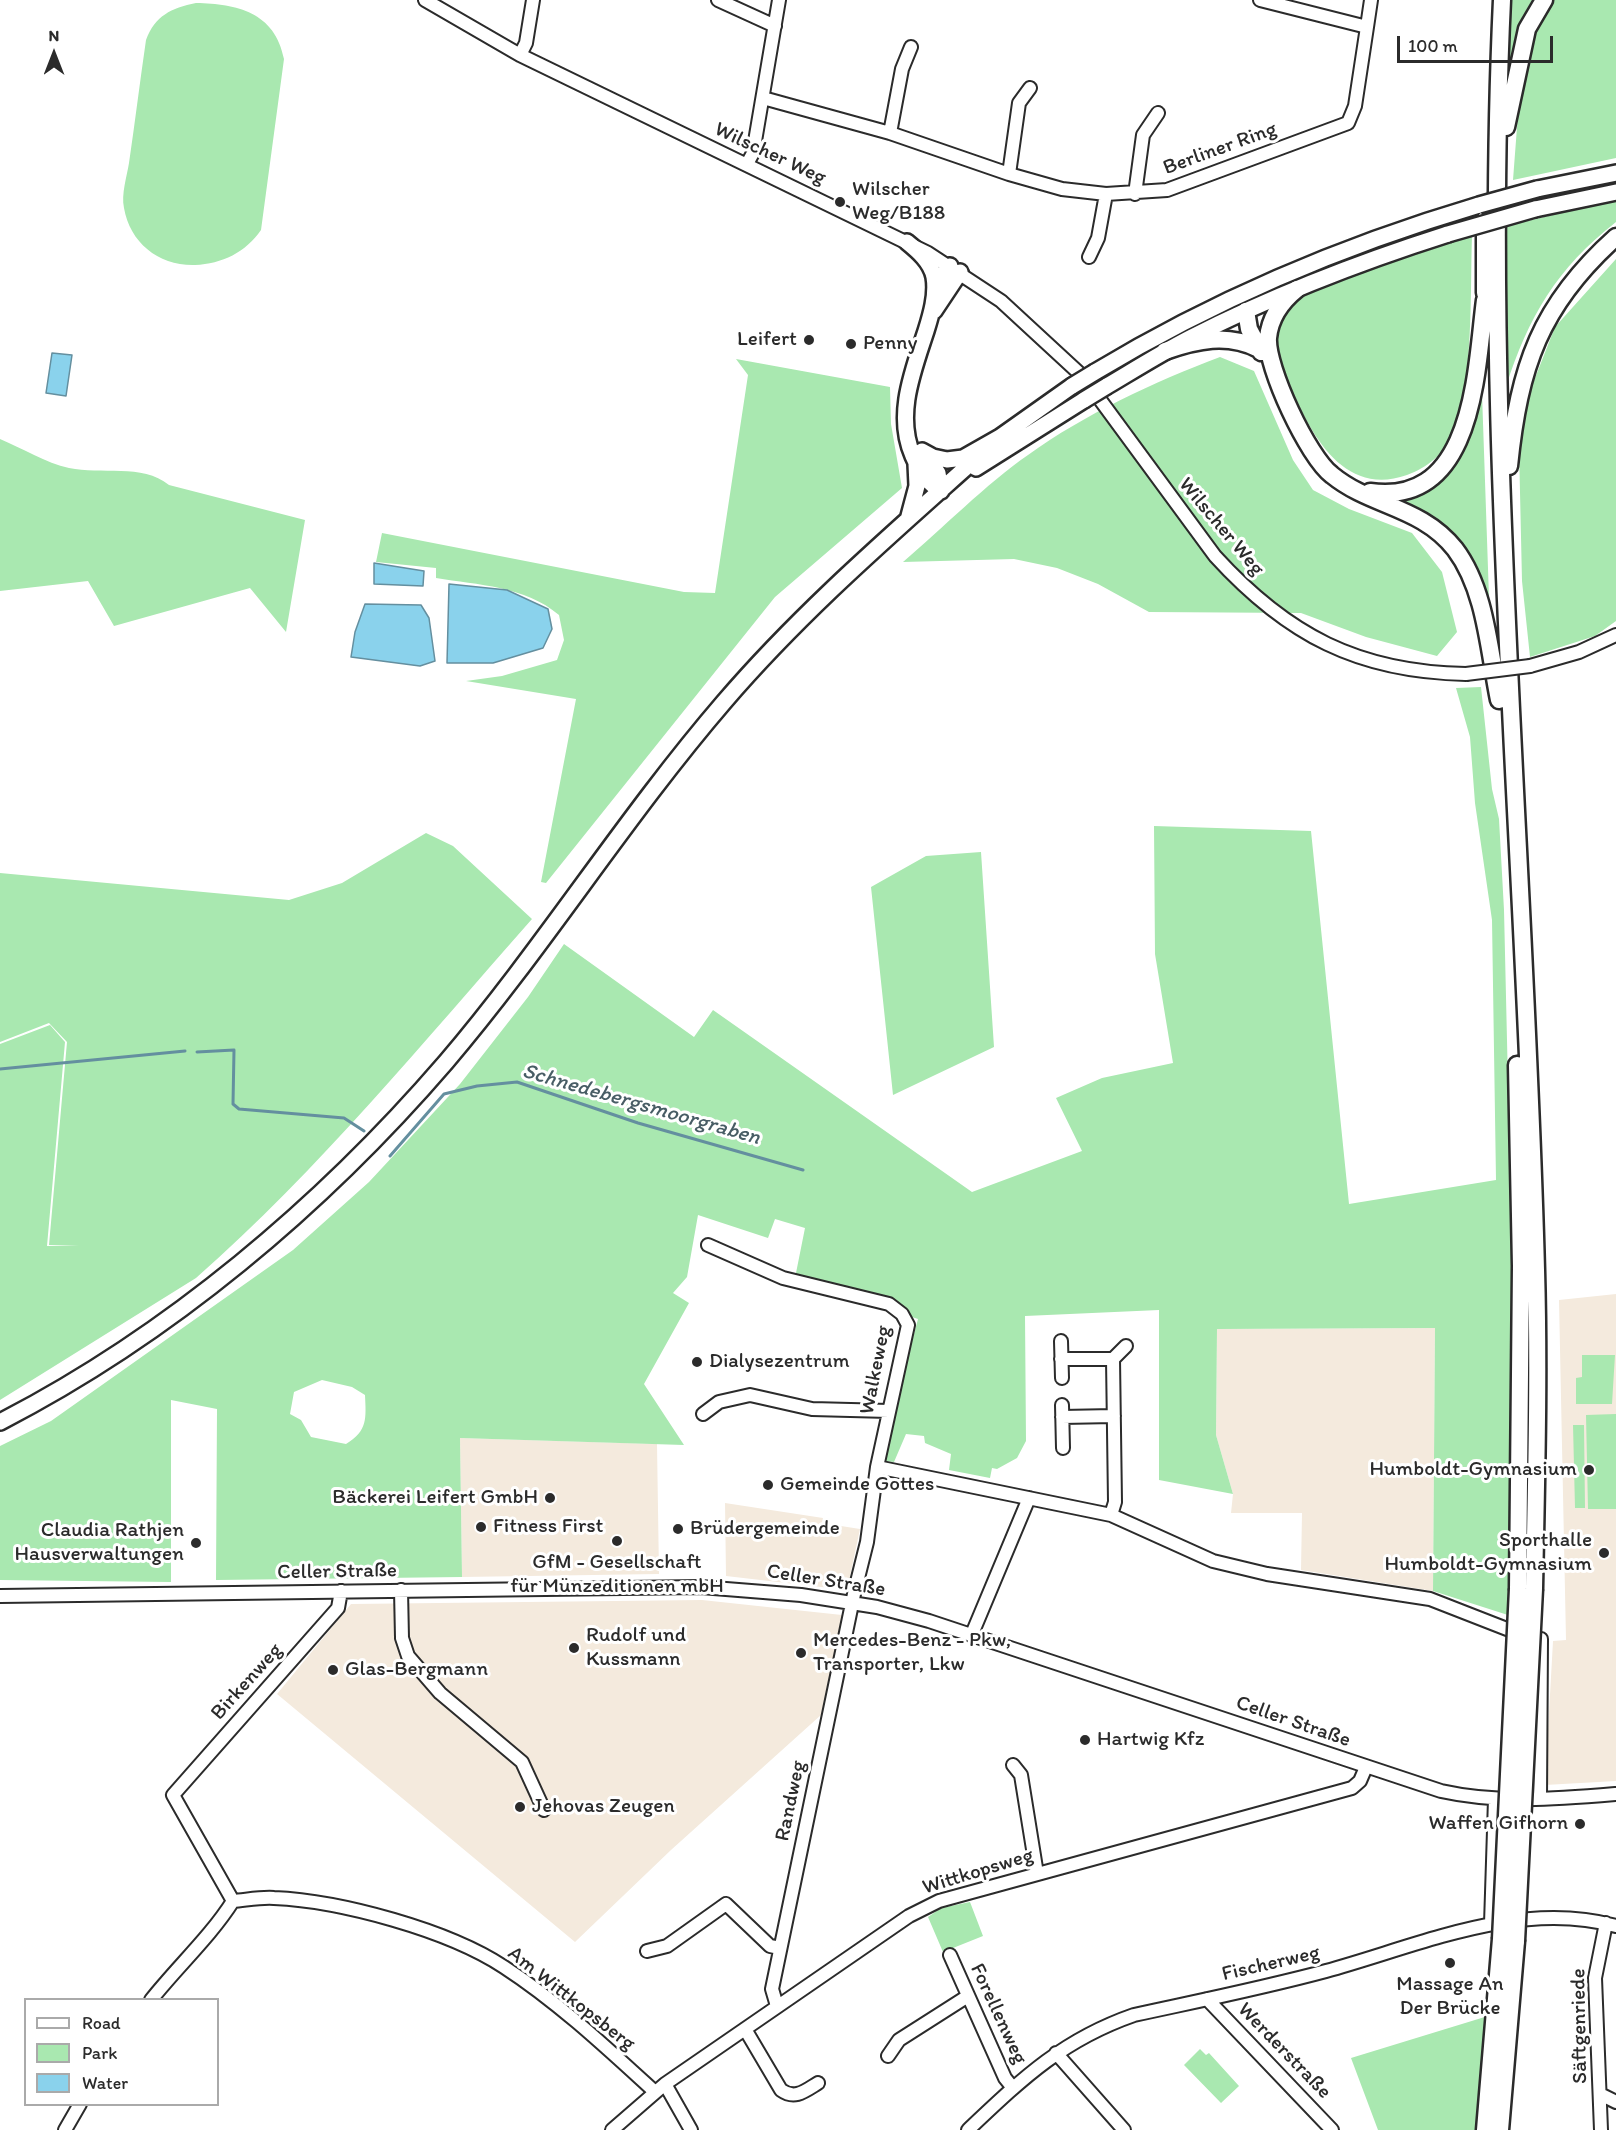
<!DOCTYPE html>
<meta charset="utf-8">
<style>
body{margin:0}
#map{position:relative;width:1616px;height:2130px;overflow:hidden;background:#fff;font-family:Itim,sans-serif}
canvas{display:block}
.legend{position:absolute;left:24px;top:1998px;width:195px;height:108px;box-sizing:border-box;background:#fff;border:2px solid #aaa;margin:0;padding:8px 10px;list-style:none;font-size:18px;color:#2b2b2b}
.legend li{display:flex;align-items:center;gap:12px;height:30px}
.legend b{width:30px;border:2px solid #aaa}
.north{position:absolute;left:24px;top:24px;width:60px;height:60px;-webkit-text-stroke:4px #fff;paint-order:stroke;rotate:0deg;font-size:16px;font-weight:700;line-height:24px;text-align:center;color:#2b2b2b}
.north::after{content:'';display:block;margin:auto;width:21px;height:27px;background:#2b2b2b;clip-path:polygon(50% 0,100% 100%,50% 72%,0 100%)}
.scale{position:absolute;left:1397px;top:36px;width:156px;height:27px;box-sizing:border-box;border:3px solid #2b2b2b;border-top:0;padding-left:8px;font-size:18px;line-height:21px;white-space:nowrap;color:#2b2b2b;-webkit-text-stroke:4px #fff;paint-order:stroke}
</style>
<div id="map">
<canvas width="1616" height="2130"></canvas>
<ul class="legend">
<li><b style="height:8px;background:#fff"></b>Road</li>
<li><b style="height:16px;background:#a9e8b0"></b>Park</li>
<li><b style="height:16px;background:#8ad2ec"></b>Water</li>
</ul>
<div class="north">N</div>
<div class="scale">100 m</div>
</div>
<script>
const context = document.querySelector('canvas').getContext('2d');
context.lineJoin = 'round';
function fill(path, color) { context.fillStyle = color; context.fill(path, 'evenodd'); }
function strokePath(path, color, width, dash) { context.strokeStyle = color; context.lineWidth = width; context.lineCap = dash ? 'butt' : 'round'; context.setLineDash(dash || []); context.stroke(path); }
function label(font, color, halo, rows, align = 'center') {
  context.font = font + ' Itim,sans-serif'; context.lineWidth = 6; context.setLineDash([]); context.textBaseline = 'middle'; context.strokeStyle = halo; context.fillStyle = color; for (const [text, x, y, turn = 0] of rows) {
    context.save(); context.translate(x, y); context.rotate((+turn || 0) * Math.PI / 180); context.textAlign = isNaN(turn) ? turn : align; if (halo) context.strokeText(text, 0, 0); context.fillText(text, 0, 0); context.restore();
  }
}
fill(new Path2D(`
 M1616 1294V1781L1545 1785 1553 1641 1566 1640 1559 1300Z
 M1435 1328 1433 1591 1301 1570 1302 1513H1231L1233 1494 1216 1435 1217 1329Z
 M460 1438 657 1444 659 1574 462 1577Z
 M725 1503 823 1518 822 1523 860 1529 847 1590 726 1576Z
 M702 1600 842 1615 821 1715 671 1850 575 1942 277 1694 351 1604Z`), '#f4eadd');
fill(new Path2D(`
 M1509 0H1532L1517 27 1507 80Z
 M1551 0H1616V158L1513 180 1519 101 1529 42Z
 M196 3C237 4 275 12 284 59L261 230C246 252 222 264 195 265 159 266 130 243 124 208 121 194 127 176 129 163 135 122 140 81 146 40 155 16 171 8 196 3Z
 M1616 200V222C1557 268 1528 317 1506 387V226Z
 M1472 235C1470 290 1474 384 1453 433 1445 453 1427 468 1407 475 1328 503 1296 399 1274 345 1272 328 1284 307 1297 297L1397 258Z
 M1616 259V621L1595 636 1530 657 1522 581 1519 448 1526 401 1555 327Z
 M1220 357 1254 371 1293 460 1313 490 1349 509 1412 533 1442 572 1457 632 1437 656 1366 637 1301 613 1149 612 1098 584 1057 568 1014 559 903 562C943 528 986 484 1028 455 1085 414 1154 382 1220 357Z
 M736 359 890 387 891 424 902 488 775 597 546 883 541 882 576 699 466 681 502 676 557 660 564 640 559 615C525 586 478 585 436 578V568L376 562 382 533 684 592 715 593 748 375Z
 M1481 364 1490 627 1474 570 1392 501C1409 491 1438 479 1452 466 1476 443 1476 395 1481 364Z
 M0 439C22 448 46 463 69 468 101 475 142 463 169 485L305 520 286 632 250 588 114 626 88 581 0 591Z
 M1481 687 1492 789 1499 819 1504 910 1513 1301 1511 1616 1433 1591 1435 1328 1217 1329 1216 1435 1233 1494 1159 1480V1310L1025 1316 1026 1441 1017 1458 997 1469 992 1468 990 1478 949 1470 951 1454 925 1443 924 1436 906 1434 894 1462 885 1461 901 1382 918 1319 795 1278 805 1228 775 1219 768 1238 698 1215 687 1277 673 1293 689 1303 644 1384 684 1445 460 1438 462 1577 216 1580 217 1409 171 1400V1582L0 1580V1446L51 1421 293 1250 369 1182 460 1084 528 997 564 944 694 1037 713 1010 972 1192 1082 1151 1056 1098 1102 1078 1173 1063 1155 954 1154 826 1311 831 1349 1204 1496 1180 1492 920 1475 803 1470 737 1456 688ZM322 1380 352 1387 365 1395C366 1418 368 1431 346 1444L311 1437 301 1420 290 1414 294 1392Z
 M426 833 453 846 532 919C424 1041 319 1170 196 1278L0 1400V1044L50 1025 65 1042 47 1246H79L49 1245 67 1042 49 1023 0 1042V873L289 900 342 883Z
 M981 852 994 1047 893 1095 871 887 926 856Z
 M1582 1355H1615L1612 1404H1576V1378L1582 1377Z
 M1616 1414V1509H1588L1586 1415Z
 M1573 1425H1584L1585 1508H1575Z
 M970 1902 983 1936 943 1952 928 1917 941 1908Z
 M1488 2016 1477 2130H1378L1351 2058Z
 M1200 2049 1206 2055 1209 2053 1239 2086 1221 2103 1184 2065Z`), '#a9e8b0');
const water = new Path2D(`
 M52 353 72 355 66 396 46 393Z
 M374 563 424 571 423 586 374 584Z
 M449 584 507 590 548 609 552 629 543 648 493 663H447Z
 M365 604 421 605 429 618 435 661 420 666 351 657 355 632Z`);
fill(water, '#8ad2ec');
strokePath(water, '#648f9f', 1.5);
strokePath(new Path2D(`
 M197 1052 234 1050 233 1104 239 1109 344 1118 364 1131
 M0 1069 185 1051
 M390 1156 444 1094 477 1086 517 1082 638 1123 803 1170`), '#648f9f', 3);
const minor = new Path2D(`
 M425 0 520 55 928 253 1001 301 1079 373
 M718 0 775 26
 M1367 27 1371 0
 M520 55 526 43 533 0
 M763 98 890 133 1009 174 1062 189 1106 194 1167 190 1348 123 1355 106 1367 27 1260 0
 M890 133 902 69 911 47
 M747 164 753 153 779 0
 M1009 174 1019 103 1030 88
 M1135 194 1143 135 1158 113
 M1089 257 1098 238 1106 194
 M1101 401 1215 556C1287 635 1358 672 1466 674
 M1530 666 1579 652 1616 635
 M708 1245 783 1278 889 1304 902 1314 908 1325 877 1467 867 1542 854 1594 772 1989 777 2006
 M1061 1341 1062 1378
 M1061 1359H1113L1126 1346
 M1062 1405 1063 1448
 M703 1414 719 1402 750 1395 812 1409 889 1411
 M1062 1417 1114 1416
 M877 1467 1111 1515 1213 1561 1267 1574 1430 1599 1530 1638 1541 1639 1540 1799
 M1111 1515 1115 1502 1113 1359
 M401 1590 402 1638 408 1656 440 1693 522 1762 544 1810
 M0 1596 701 1587 801 1595 877 1607 929 1621 1441 1791C1499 1804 1557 1799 1616 1794
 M972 1634 1029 1498
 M1013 1765 1021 1775 1037 1874
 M233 1901 173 1795 338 1608 341 1591
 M1491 1924 1495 1799
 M647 1951 667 1946 726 1904 770 1946 780 1948
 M950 1955 1005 2078 1013 2088
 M1207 1999 1332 2130
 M151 2000C178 1966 210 1937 233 1901 246 1900 261 1897 274 1898 341 1901 448 1930 504 1967 558 2002 608 2049 655 2092
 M745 2029 781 2090C795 2100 805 2091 818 2083
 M1056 2053 1124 2130
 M888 2056 899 2040 968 1996
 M665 2084 691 2130
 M1600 2094 1616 2102
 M65 2130 80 2104
 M612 2130 665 2084 909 1916 939 1901 1352 1788 1360 1781 1366 1767
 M968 2130C1022 2079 1062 2040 1134 2015 1198 2001 1263 1988 1326 1971 1418 1946 1519 1899 1616 1926
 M1601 2130 1595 1978 1606 1923`);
const major = new Path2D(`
 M1537 189 1616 173
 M1535 209 1616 192
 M907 242C918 251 931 262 934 277 937 295 931 315 926 331 913 371 895 415 913 456 919 470 927 483 941 491
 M935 292 939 280 950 266
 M934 311 960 272
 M1095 372C1216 299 1344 245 1479 205
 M1107 386C1134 370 1161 353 1190 338 1272 296 1360 262 1448 234
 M922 451 933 457 947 460 963 458 1000 437 1072 386
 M924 453 938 473 941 491
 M976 468 1084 400
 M909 516 917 486 916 464
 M0 1422C169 1335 322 1206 446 1062 544 947 625 817 724 702 808 604 905 523 1000 437`);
const highway = new Path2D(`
 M1502 0C1482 424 1525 846 1536 1270 1539 1376 1536 1483 1534 1589
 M1506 127 1527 29 1544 0
 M1485 220V293
 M1297 289C1282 301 1270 317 1268 338 1266 367 1308 457 1332 475 1371 507 1421 506 1455 549 1486 590 1489 651 1499 700
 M1246 311 1249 329 1261 352
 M1165 351C1197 340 1227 333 1259 349
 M1509 466C1519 367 1540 305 1616 237
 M1370 492C1475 507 1476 369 1485 300
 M1517 1065 1521 1266 1518 1589
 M1485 2130 1501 1939
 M1500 2130 1516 1941`);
strokePath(minor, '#2b2b2b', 16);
strokePath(major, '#2b2b2b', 20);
strokePath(highway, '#2b2b2b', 21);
strokePath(minor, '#fff', 12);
strokePath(major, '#fff', 15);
strokePath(highway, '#fff', 16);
const minorBridge = new Path2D(`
 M1466 674 1530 666`);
const majorBridge = new Path2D(`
 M1479 205 1537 189
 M1448 234 1535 209
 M1072 386 1095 372
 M1084 400 1107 386`);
const highwayBridge = new Path2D(`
 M1501 1939 1518 1589
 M1516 1941 1534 1589`);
strokePath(minorBridge, '#2b2b2b', 16, []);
strokePath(majorBridge, '#2b2b2b', 20, []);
strokePath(highwayBridge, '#2b2b2b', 21, []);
strokePath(minorBridge, '#fff', 12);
strokePath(majorBridge, '#fff', 15);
strokePath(highwayBridge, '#fff', 16);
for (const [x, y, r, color] of [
 [840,202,6,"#2b2b2b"],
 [809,340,6,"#2b2b2b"],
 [851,344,6,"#2b2b2b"],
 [697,1362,6,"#2b2b2b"],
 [1589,1470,6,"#2b2b2b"],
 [768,1485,6,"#2b2b2b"],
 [550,1498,6,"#2b2b2b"],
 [481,1527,6,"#2b2b2b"],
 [678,1529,6,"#2b2b2b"],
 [617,1541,6,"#2b2b2b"],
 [196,1543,6,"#2b2b2b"],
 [1604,1553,6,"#2b2b2b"],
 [574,1648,6,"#2b2b2b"],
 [801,1653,6,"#2b2b2b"],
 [333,1670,6,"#2b2b2b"],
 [1085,1740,6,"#2b2b2b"],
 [520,1807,6,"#2b2b2b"],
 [1580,1824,6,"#2b2b2b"],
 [1450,1963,6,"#2b2b2b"]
]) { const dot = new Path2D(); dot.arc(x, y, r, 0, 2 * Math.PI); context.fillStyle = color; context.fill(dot); strokePath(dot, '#fff', 2); }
label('21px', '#2b2b2b', '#fff', [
 ["Berliner Ring",1220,149,-20],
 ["Wilscher Weg",770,154,25],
 ["Wilscher Weg",1221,527,50],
 ["Walkeweg",876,1370,-79],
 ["Celler Straße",337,1572,-1],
 ["Celler Straße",826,1581,9],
 ["Birkenweg",247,1682,-48],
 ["Celler Straße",1293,1722,19],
 ["Randweg",791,1801,-78],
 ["Wittkopsweg",978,1872,-17],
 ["Fischerweg",1271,1964,-13],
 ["Am Wittkopsberg",571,1999,38],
 ["Forellenweg",998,2014,65],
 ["Säftgenriede",1580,2026,-91],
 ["Werderstraße",1284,2051,46]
]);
label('21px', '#2b2b2b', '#fff', [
 ["Wilscher",852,190],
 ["Weg/B188",852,214],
 ["Leifert",797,340,"right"],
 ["Penny",863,344],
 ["Dialysezentrum",709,1362],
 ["Humboldt-Gymnasium",1577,1470,"right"],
 ["Gemeinde Gottes",780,1485],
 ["Bäckerei Leifert GmbH",538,1498,"right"],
 ["Fitness First",493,1527],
 ["Brüdergemeinde",690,1529],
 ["Claudia Rathjen",184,1531,"right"],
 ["Hausverwaltungen",184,1555,"right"],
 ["Sporthalle",1592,1541,"right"],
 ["Humboldt-Gymnasium",1592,1565,"right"],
 ["GfM - Gesellschaft",617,1563,"center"],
 ["für Münzeditionen mbH",617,1587,"center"],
 ["Rudolf und",586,1636],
 ["Kussmann",586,1660],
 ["Mercedes-Benz - Pkw,",813,1641],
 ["Transporter, Lkw",813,1665],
 ["Glas-Bergmann",345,1670],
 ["Hartwig Kfz",1097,1740],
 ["Jehovas Zeugen",532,1807],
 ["Waffen Gifhorn",1568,1824,"right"],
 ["Massage An",1450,1985,"center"],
 ["Der Brücke",1450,2009,"center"]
], 'left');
label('italic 22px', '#485d65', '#fff', [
 ["Schnedebergsmoorgraben",641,1105,16]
]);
</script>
